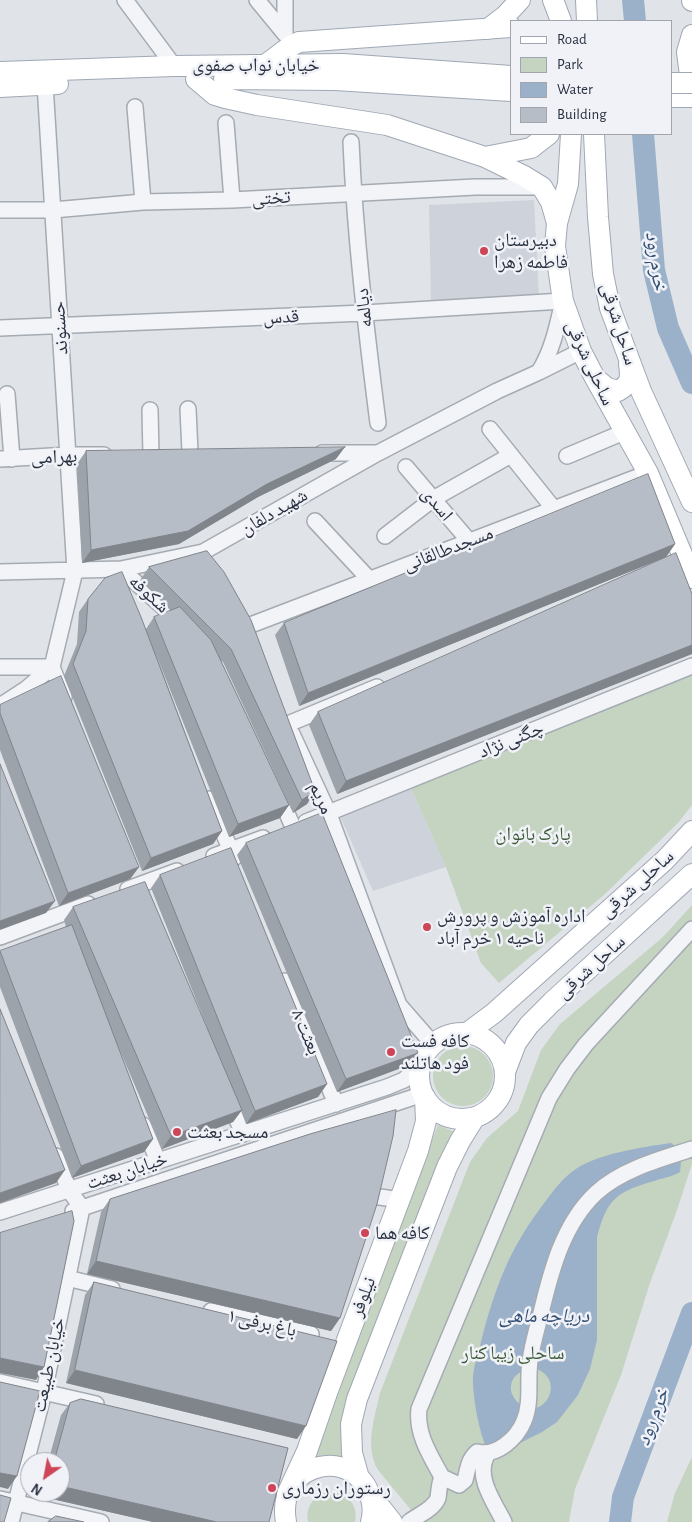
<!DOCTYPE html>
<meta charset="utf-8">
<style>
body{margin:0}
#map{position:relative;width:692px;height:1522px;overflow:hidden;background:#e0e4e9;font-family:"Alegreya Sans",sans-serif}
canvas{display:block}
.legend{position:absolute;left:510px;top:20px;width:162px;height:115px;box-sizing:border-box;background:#f0f2f7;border:1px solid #a0a5ae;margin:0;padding:6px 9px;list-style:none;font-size:15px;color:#293141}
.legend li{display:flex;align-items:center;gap:10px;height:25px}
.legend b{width:25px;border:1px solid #a0a5ae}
.north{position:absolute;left:20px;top:1452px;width:50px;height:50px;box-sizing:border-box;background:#f0f2f7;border:1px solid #a0a5ae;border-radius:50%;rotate:213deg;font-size:14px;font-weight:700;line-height:20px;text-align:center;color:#293141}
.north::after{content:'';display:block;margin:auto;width:18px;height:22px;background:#ce4557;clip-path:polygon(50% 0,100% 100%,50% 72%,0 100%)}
</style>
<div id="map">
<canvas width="692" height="1522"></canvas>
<ul class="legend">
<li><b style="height:6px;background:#fff"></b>Road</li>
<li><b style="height:14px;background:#c5d3c1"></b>Park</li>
<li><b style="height:14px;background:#9bb1c9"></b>Water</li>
<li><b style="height:14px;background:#b7bdc6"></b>Building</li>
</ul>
<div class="north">N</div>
</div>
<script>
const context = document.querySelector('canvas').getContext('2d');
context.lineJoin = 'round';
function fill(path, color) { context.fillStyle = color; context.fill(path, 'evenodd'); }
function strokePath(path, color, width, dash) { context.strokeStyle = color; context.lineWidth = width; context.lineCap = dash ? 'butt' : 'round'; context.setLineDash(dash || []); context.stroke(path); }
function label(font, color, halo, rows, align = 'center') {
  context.font = font + ' "Alegreya Sans","Noto Naskh Arabic",sans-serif'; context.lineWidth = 5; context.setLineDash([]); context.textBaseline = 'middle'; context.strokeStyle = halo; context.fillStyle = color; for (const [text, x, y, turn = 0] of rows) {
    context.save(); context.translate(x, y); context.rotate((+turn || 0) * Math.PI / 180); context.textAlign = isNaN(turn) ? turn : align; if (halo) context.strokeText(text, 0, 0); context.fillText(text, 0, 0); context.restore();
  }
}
fill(new Path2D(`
 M534 200 539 298 431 302 429 205Z
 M409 784 446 867 373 891 340 816Z`), '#ced3db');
fill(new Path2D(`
 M692 675V805L678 823 605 894 499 983 481 963 446 867 409 784Z
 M692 905V1164L676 1213 650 1283 621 1375 575 1489 569 1522H421L378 1470C364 1446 375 1417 380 1393L470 1162 487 1138 518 1111 541 1050 560 1024 663 937Z
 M433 1076a30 30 0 1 1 60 0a30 30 0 1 1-60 0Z
 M438 1125 455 1132 345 1466 311 1465 368 1304Z
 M692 1457V1522H667L675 1493Z
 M329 1491C346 1492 359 1504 355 1522H308C305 1506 314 1496 329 1491Z`), '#c5d3c1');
fill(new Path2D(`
 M671 1143 675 1146 681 1162 680 1172C672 1177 662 1178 654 1181 616 1192 607 1199 597 1237V1340L590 1369 578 1395 557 1422 542 1432 506 1450H487C479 1430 474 1405 473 1383 472 1370 478 1355 481 1342 495 1287 510 1247 545 1202 553 1191 562 1179 573 1171 595 1154 643 1147 671 1143ZM533 1368C566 1376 548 1419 522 1406 518 1403 514 1399 512 1394 507 1379 520 1369 533 1368Z`), '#9bb1c9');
strokePath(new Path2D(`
 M633 0 635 21
 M643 134 654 270 668 328 692 383
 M620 1522 623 1497 692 1313`), '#9bb1c9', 22);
const minor = new Path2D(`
 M125 0 174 66
 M257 0 285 34
 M285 34V0
 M135 107 143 202
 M226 123 232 200
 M351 142C355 236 366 329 378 423
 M0 210H53L143 202 232 200 475 187H542
 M0 328 364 313 563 301C557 327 553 349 539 372
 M7 394 12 459
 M188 409 190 452
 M150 410 151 455
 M490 429 554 509
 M322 453H376
 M567 456 624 432
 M0 459 68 455H104
 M406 467 469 541
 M315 521 369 579
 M385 536 433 499 511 455
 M121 569 183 625
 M0 572 121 569 203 552 378 453 497 391 539 372 581 351
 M248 626 648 473
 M0 667H52L64 697
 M0 706 26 689 52 667 75 571 45 84
 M288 724 377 687
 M292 734 329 814 399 1005 433 1044
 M278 793 293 827
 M209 799 234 858
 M306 822 692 666
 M214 856 263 838
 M128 889 177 871
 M0 937 88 904
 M285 981 336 1104
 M229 1100 243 1134
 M143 1125 158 1161
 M360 1194 400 1200
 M73 1211 423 1094
 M0 1212 387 1087 404 1080 420 1065
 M67 1278 112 1289
 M211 1311 311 1334
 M0 1382 96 1404
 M484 1454 486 1457C476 1478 494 1502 504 1522
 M442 1477C430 1455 416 1434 419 1409L549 1098 567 1069 586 1044 692 929
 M0 1499 101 1522
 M11 1522 44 1392 82 1208 69 1190 56 1156
 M409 1522C418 1515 434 1509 438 1498 439 1491 439 1484 442 1477L459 1485 465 1480C468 1469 468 1460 477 1452 497 1457 517 1438 524 1421 532 1402 527 1381 530 1361 532 1345 537 1329 541 1313 551 1271 563 1224 596 1193 621 1170 660 1159 692 1149`);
const major = new Path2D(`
 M553 0 561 21
 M586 0 587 21
 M692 0V1
 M488 29 505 16 520 0
 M692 35 687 52 692 91
 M265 65 289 47 299 42 511 27
 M0 72 174 66 343 64 511 76
 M196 79 215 95 225 98 257 105 387 125 485 157 524 176 542 187 551 202 557 223
 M224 79 335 80 511 91
 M0 87 58 84
 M671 97H692
 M571 134 568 184 557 223 555 246 563 301 581 351 595 378 648 473 692 578
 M594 134 598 217 603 274 610 308 641 391 692 502
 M485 157 531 148 549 134
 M595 378 607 388 618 391C631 384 631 377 629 364
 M467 1033 494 1013 665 860 692 831
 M419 1076a43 43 0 1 1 86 0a43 43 0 1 1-86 0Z
 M505 1072 516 1043 529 1025 552 1002 692 874
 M359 1478 352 1453 351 1424 357 1399 447 1167 460 1141 475 1117
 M287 1494 307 1451 327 1393 418 1151 426 1121 425 1097
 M370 1494 392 1522
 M286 1522C275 1460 357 1445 371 1499 373 1506 373 1515 371 1522`);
strokePath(minor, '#a5abb3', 18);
strokePath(major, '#a0a8b5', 22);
strokePath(minor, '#f3f4f7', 15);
strokePath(major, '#fff', 20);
const majorBridge = new Path2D(`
 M671 83H692`);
strokePath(majorBridge, '#a0a8b5', 22, []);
strokePath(majorBridge, '#fff', 20);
fill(new Path2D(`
 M86 451 336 459 258 497 179 544 82 563 77 464Z
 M675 544 666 557 299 706 275 635 284 623Z
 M207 551 315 791 307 804 293 813 223 662 221 661 289 805 280 818 229 837 155 652 222 831 213 844 142 871 64 676 77 644 79 612 88 599 146 629 154 617 171 611 140 580 149 567Z
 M692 594V654L337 794 309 725 318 712Z
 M0 705 139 867 130 879 59 906 0 750Z
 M246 843 418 1053 409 1065 337 1092 237 855Z
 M160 875 327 1084 318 1097 246 1124 241 1111 233 1122 162 1149 118 1046 153 1139 144 1152 72 1178 0 987V952L66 927 64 920 73 907 207 1027 151 888Z
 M110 1199 340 1318 331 1331 87 1274 101 1212Z
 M94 1282 297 1439 66 1383 85 1295Z
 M81 1399 288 1448 269 1522H153L39 1496 40 1492H60V1462H48L61 1415 70 1403Z`), '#9da3aa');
fill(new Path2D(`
 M345 447 336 459 258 497 179 544 82 563 91 550 267 484Z
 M675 544 666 557 299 706 308 693Z
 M692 645V654L337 794 346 781Z
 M315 791 307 804 293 813 302 800Z
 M289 805 280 818 229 837 238 824Z
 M222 831 213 844 142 871 151 858Z
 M139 867 130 879 59 906 68 893Z
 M55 901 46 913 0 930V921Z
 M418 1053 409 1065 337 1092 346 1079Z
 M327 1084 318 1097 246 1124 255 1111Z
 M242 1110 233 1122 162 1149 171 1136Z
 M153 1139 144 1152 72 1178 81 1166Z
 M65 1170 56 1183 0 1203V1193Z
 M96 1261 340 1318 331 1331 87 1274Z
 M0 1358 44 1367 36 1380 0 1373Z
 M75 1370 306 1426 297 1439 66 1383Z
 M0 1473 17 1476 8 1489 0 1487Z
 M60 1486 217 1522H153L39 1496 42 1492H60Z`), '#80848b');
const building = new Path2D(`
 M345 447 267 484 188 531 91 550 86 451Z
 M648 474 675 544 308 693 284 623Z
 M207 551 224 572 251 620 315 791 302 800 231 649 149 567Z
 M676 553 692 594V645L346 781 318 712Z
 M122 572 141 617 222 831 151 858 73 664 86 631 88 599 105 578Z
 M180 607 211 640 289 805 238 824 154 617Z
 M61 676 139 867 68 893 0 713V705Z
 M0 764 55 901 0 921Z
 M322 813 418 1053 346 1079 246 843Z
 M231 848 327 1084 255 1111 160 875Z
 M145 882 242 1110 171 1136 73 907Z
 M72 925 153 1139 81 1166 0 951Z
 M0 1009 65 1170 0 1193Z
 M396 1110 393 1136 377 1204 340 1318 96 1261 110 1199 310 1134Z
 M72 1211 74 1221 44 1367 0 1358V1233Z
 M94 1282 337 1341 306 1426 75 1370Z
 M0 1382 40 1391 17 1476 0 1473Z
 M81 1399 288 1448 269 1522H217L60 1486V1462H54L70 1403Z
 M0 1495 11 1498 4 1522H0Z
 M56 1516 84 1522H48Z`);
fill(building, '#b7bdc6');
strokePath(building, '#80848b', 1);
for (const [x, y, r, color] of [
 [484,251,5,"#ce4557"],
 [427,927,5,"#ce4557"],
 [391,1052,5,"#ce4557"],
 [177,1132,5,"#ce4557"],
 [365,1233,5,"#ce4557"],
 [272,1488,5,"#ce4557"]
]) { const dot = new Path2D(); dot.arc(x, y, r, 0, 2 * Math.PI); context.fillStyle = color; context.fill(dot); strokePath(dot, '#f0f2f7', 2); }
label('19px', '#293141', '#f0f2f7', [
 ["خیابان نواب صفوی",256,65],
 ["تختی",271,198,-4],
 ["دیالمه",364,308,-96],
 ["قدس",281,317,-3],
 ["ساحل شرقی",619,324,73],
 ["حسنوند",60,328,-94],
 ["ساحلی شرقی",590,363,65],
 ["بهرامی",54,457,-2],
 ["اسدی",437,504,50],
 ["شهید دلفان",274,512,-30],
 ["مسجدطالقانی",448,549,-21],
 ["شکوفه",149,594,42],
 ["چگنی نژاد",511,740,-22],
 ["مریم",321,798,66],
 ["ساحلی شرقی",637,884,-42],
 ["ساحل شرقی",591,967,-42],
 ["بعثت ۸",306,1032,67],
 ["خیابان بعثت",127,1171,-18],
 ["نیلوفر",363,1297,-69],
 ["باغ برفی ۱",262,1323,13],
 ["خیابان طبیعت",49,1365,-78]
]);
label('19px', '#293141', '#f0f2f7', [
 ["دبیرستان",494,240],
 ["فاطمه زهرا",494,262],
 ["اداره آموزش و پرورش",437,916],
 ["ناحیه ۱ خرم آباد",437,938],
 ["کافه فست",401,1041],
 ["فود هاتلند",401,1063],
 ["مسجد بعثت",187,1132],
 ["کافه هما",375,1233],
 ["رستوران رزماری",282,1488]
], 'left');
label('19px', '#3d5c36', '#f0f2f7', [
 ["پارک بانوان",533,834],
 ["ساحلی زیبا کنار",513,1353]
]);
label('italic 20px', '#334f75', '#f0f2f7', [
 ["خرم رود",656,261,82],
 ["دریاچه ماهی",544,1316],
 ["خرم رود",653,1417,-69]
]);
</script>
